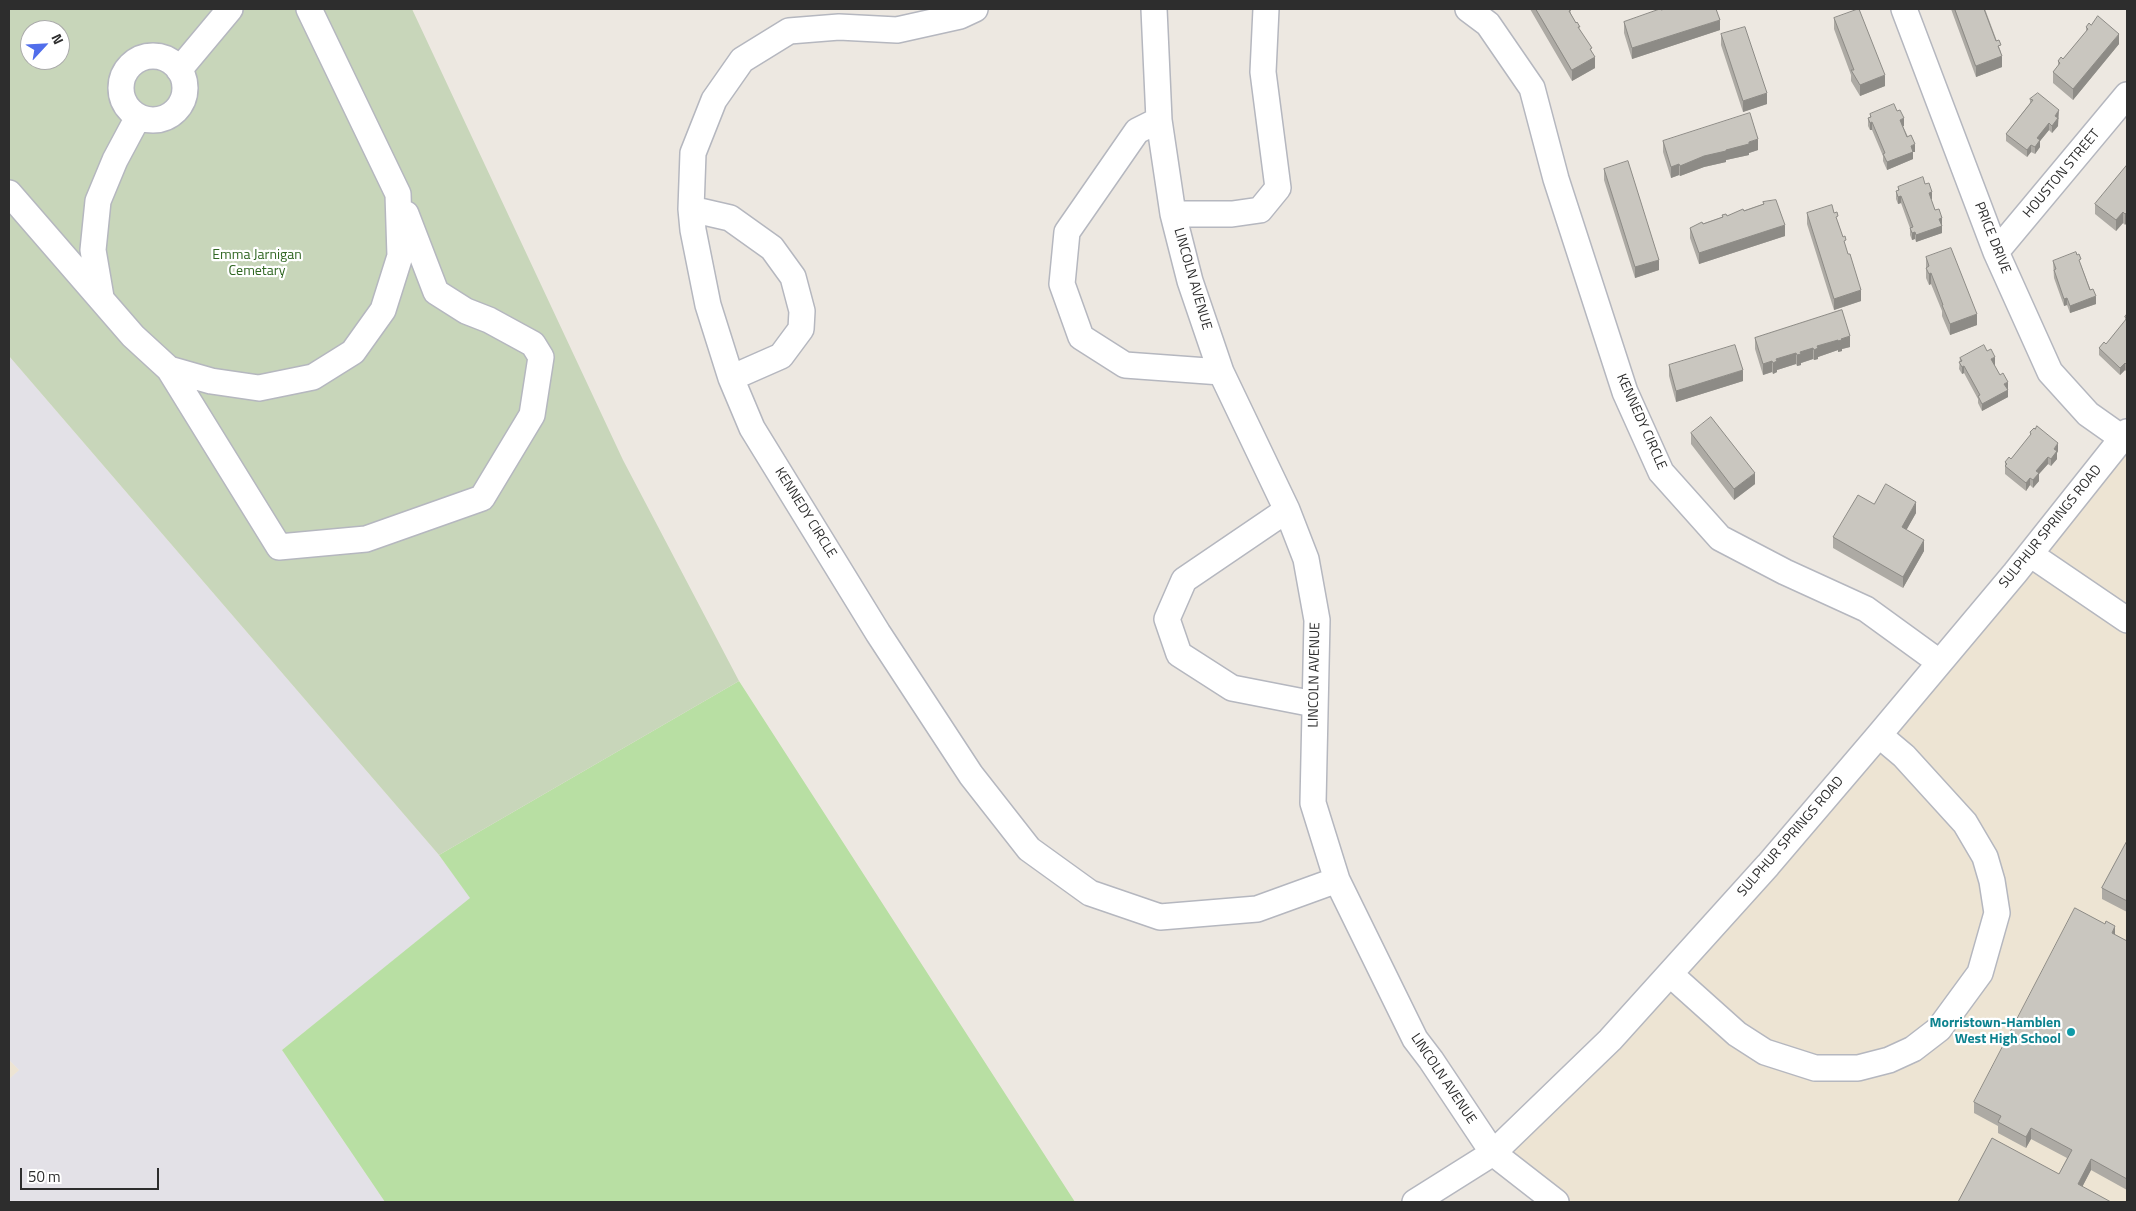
<!DOCTYPE html>
<style>
body{margin:0}
#map{position:relative;width:2136px;height:1211px;overflow:hidden;background:#ede8e1;font-family:"Titillium Web",sans-serif}
canvas{display:block}
.frame{position:absolute;inset:0;border:10px solid #2d2d2d;pointer-events:none}
.north{position:absolute;left:20px;top:20px;width:50px;height:50px;box-sizing:border-box;background:#fff;border:1px solid #ababab;border-radius:50%;rotate:65deg;font-size:14px;font-weight:700;line-height:20px;text-align:center;color:#2d2d2d}
.north::after{content:'';display:block;margin:auto;width:18px;height:22px;background:#516eeb;clip-path:polygon(50% 0,100% 100%,50% 72%,0 100%)}
.scale{position:absolute;left:20px;top:1168px;width:139px;height:22px;box-sizing:border-box;border:2px solid #2d2d2d;border-top:0;padding-left:6px;font-size:15px;line-height:18px;white-space:nowrap;color:#2d2d2d;-webkit-text-stroke:4px #fff;paint-order:stroke}
</style>
<div id="map">
<canvas width="2136" height="1211"></canvas>
<div class="frame"></div>
<div class="north">N</div>
<div class="scale">50 m</div>
</div>
<script>
const context = document.querySelector('canvas').getContext('2d');
context.lineJoin = 'round';
function fill(path, color) { context.fillStyle = color; context.fill(path, 'evenodd'); }
function strokePath(path, color, width, dash) { context.strokeStyle = color; context.lineWidth = width; context.lineCap = dash ? 'butt' : 'round'; context.setLineDash(dash || []); context.stroke(path); }
function label(font, color, halo, rows, align = 'center') {
  context.font = font + ' "Titillium Web",sans-serif'; context.lineWidth = 4.5; context.setLineDash([]); context.textBaseline = 'middle'; context.strokeStyle = halo; context.fillStyle = color; for (const [text, x, y, turn = 0] of rows) {
    context.save(); context.translate(x, y); context.rotate((+turn || 0) * Math.PI / 180); context.textAlign = isNaN(turn) ? turn : align; if (halo) context.strokeText(text, 0, 0); context.fillText(text, 0, 0); context.restore();
  }
}
fill(new Path2D(`
 M9 356 439 855 471 898 282 1050 385 1202H9V1079L19 1070 9 1060Z`), '#e3e1e7');
fill(new Path2D(`
 M2127 432V1202H1556L1493 1153 1610 1040Z
 M9 1060 19 1070 9 1079Z`), '#ede4d3');
fill(new Path2D(`
 M739 681 1075 1202H385L282 1050 470 898 439 855Z`), '#b8dfa3');
fill(new Path2D(`
 M9 9H412L623 460 739 681 439 855 9 356ZM30 30H60V60H30Z`), '#c8d6ba');
const minor = new Path2D(`
 M975 9 960 16 897 30 839 27 789 31 742 60 714 100 693 153 691 209 693 230 708 305 731 378 752 428 878 633 971 775 1029 849 1090 893 1160 917 1257 909 1337 880
 M1154 9 1159 120 1173 214 1190 281 1221 372 1287 510 1306 559 1317 620 1313 803 1337 880 1415 1039 1431 1060 1493 1153 1556 1202
 M1468 9 1488 24 1532 88 1556 179 1625 392 1661 472 1720 538 1785 572 1866 609 1939 662
 M1904 9 1996 252 2050 372 2088 414 2122 438
 M121 88a32 32 0 1 1 64 0a32 32 0 1 1-64 0Z
 M179 70 230 9
 M1159 120 1137 131 1067 232 1062 284 1081 337 1125 365 1221 372
 M9 193 133 336 169 369 211 381 259 388 313 377 353 352 383 310 400 256 398 194 309 9
 M691 209 730 218 772 248 793 277 802 311 801 329 781 356 731 378
 M1173 214H1232L1260 210 1278 188 1263 72 1266 9
 M1996 252 2127 95
 M101 297 93 250 98 201 115 160 138 117
 M169 369 279 547 366 539 482 498 532 415 541 357 533 344 489 320 466 311 436 292 406 214
 M1287 510 1184 580 1167 619 1179 654 1232 688 1314 704
 M2030 554 2127 620
 M1670 974 1737 1034 1765 1052 1815 1068H1858L1889 1060 1913 1049 1939 1029 1980 973 1997 913 1992 881 1985 857 1965 823 1904 756 1879 735
 M1415 1202 1493 1153 1610 1040 1768 865 1879 735 2015 573 2127 432`);
strokePath(minor, '#b5b7bf', 28);
strokePath(minor, '#fff', 25);
fill(new Path2D(`
 M1530 9H1570L1571 14 1592 52 1595 68 1572 81Z
 M1951 9H1985L2001 52 2002 67 1976 77Z
 M1661 10 1720 30 1632 59 1624 33V22Z
 M1834 18 1885 86 1860 96 1851 81V75L1834 29Z
 M2086 27 2119 44 2073 100 2053 83V72L2058 66V61L2063 59 2086 32Z
 M1721 34 1767 104 1743 112 1721 45Z
 M2030 99 2059 118 2058 119V126L2052 133 2049 130 2040 141V147L2035 154 2031 152 2027 157 2006 141V134L2030 103Z
 M1870 114 1904 126H1903L1915 152H1913V159L1887 170 1883 161V156L1872 130H1870L1868 126V118H1870Z
 M1663 141 1758 150 1749 153V155L1726 160V162L1704 167 1680 176 1679 175 1671 178 1663 152Z
 M2127 165 2125 225 2123 223 2116 231 2095 214V204Z
 M1604 169 1659 270 1635 278 1604 180Z
 M1925 184 1932 199H1931L1935 210 1942 225V233L1916 242 1915 239 1912 240 1910 235V228L1901 203 1898 204 1896 199V191H1898V187Z
 M1763 202 1785 236 1699 264 1690 238V228L1722 217V215L1727 216 1763 204Z
 M1807 213 1838 222 1846 248 1861 301 1834 310 1807 224Z
 M1926 257 1977 325 1950 335 1942 316V311L1931 284 1929 285 1926 278Z
 M2053 261 2081 265 2096 304 2070 313 2067 305 2064 306 2054 278Z
 M1842 310 1850 347 1842 349V351L1838 352V350L1818 357V359L1814 360 1813 359 1801 363V365L1797 366 1796 364 1777 370V372L1773 374 1772 372 1763 375 1755 349V338Z
 M2127 314V372L2125 370 2120 375 2099 355V348L2106 344 2125 321V317Z
 M1960 358 1995 365H1994L2008 389V397L1982 411 1978 403V399L1964 373 1962 374 1959 369Z
 M1669 365 1743 381 1676 402 1669 376Z
 M2030 432 2058 451 2057 453V459L2051 466 2048 464 2039 474V481L2033 488 2030 485 2026 491 2005 474V462L2011 459 2030 436Z
 M1691 433 1755 484 1734 500 1691 444Z
 M1874 504 1916 513 1906 530 1924 551 1903 588 1833 548V537Z
 M2127 841V912L2102 899V888Z
 M2115 935 2127 941V1190L2091 1170 2082 1187 2059 1174 2067 1158 2031 1139 2026 1148 1998 1133V1126L1974 1113V1102Z`), '#adaaa4');
fill(new Path2D(`
 M1720 20V30L1632 59V48Z
 M2119 34V44L2073 100V89Z
 M2002 56V67L1976 77V66Z
 M1595 57V68L1572 81V70Z
 M1885 75V86L1860 96V85Z
 M1767 93V104L1743 112V101Z
 M2059 110 2058 126 2052 133V126L2055 116Z
 M1904 118V126L1900 127V120Z
 M1872 122V130H1870V123Z
 M2049 123V130L2040 141V147L2035 154V147L2037 138Z
 M1758 139V150L1749 153V155L1726 160V162L1704 167 1680 176V166L1704 156Z
 M1915 144V152H1913V159L1887 170V162L1911 146Z
 M2031 145V152L2027 157V150Z
 M1679 164V175L1671 178V167Z
 M1932 192V199L1929 200V193Z
 M1901 196V203L1898 204V197Z
 M2127 207V223L2125 225V214L2126 208Z
 M2123 212V223L2116 231V220Z
 M1942 218V233L1916 242V235L1939 219Z
 M1785 225V236L1699 264V253Z
 M1915 232V239L1912 240V233Z
 M1659 260V270L1635 278V267Z
 M1931 273V284L1929 285V274Z
 M1861 290V301L1834 310V299Z
 M2096 296V304L2070 313V306Z
 M2067 298V305L2064 306V299Z
 M1977 314V325L1950 335V324Z
 M1850 336V347L1842 349V351L1838 352V341L1841 339Z
 M1838 340V350L1818 357V359L1814 360V350L1817 346Z
 M1813 348V359L1801 363V365L1797 366V355L1800 352Z
 M1796 353V364L1777 370V372L1773 374V363L1776 359Z
 M1995 357V365L1991 367V359Z
 M1772 361V372L1763 375V364Z
 M2125 363V370L2120 375V368Z
 M1964 366V373L1962 374V367Z
 M1743 370V381L1676 402V391Z
 M2008 382V389L2004 391V384Z
 M2008 390V397L1982 411V404Z
 M2058 443V451L2057 453V459L2051 466V459L2054 449Z
 M2048 457V464L2039 474V481L2033 488V480L2036 471Z
 M1755 473V484L1734 500V489Z
 M2030 478V485L2026 491V483Z
 M1916 502V513L1902 538V527Z
 M1924 540V551L1903 588V577Z
 M2115 926V937L2112 933Z
 M2031 1128V1139L2026 1148V1137Z
 M2091 1159V1170L2078 1195V1184Z`), '#8d8b86');
const building = new Path2D(`
 M1536 9H1570L1571 10 1569 11 1576 23 1577 22 1580 27H1578L1592 48 1590 49 1595 57 1572 70Z
 M1660 9H1661V10L1665 9H1716L1720 20 1632 48 1624 22Z
 M1859 9 1885 75 1860 85 1851 70H1854L1834 18Z
 M1955 9H1984L1996 41 1999 40 2001 45 1998 46 2002 56 1976 66Z
 M2098 16 2119 34 2073 89 2053 72 2060 63 2058 61 2061 57 2063 59 2088 29 2086 27 2089 23 2091 25Z
 M1745 27 1767 93 1743 101 1721 34Z
 M2038 93 2059 110 2055 116 2058 118 2052 126 2049 123 2037 138 2040 140 2035 147 2031 145 2027 150 2006 134 2033 100 2030 99Z
 M1894 104 1897 111 1900 110 1904 118 1900 120 1907 137 1911 135 1915 144 1911 146 1913 152 1887 162 1883 154 1885 153 1872 122 1870 123 1868 118 1871 117 1870 114Z
 M1750 113 1758 139 1749 142V144L1726 150V151L1704 156 1680 166 1679 164 1671 167 1663 141Z
 M1628 161 1659 260 1635 267 1604 169Z
 M2127 165V207L2126 208 2127 209V212L2125 214 2123 212 2116 220 2095 204Z
 M1923 177 1925 184 1929 183 1932 192 1929 193 1935 210 1939 209 1942 218 1939 219 1942 226 1916 235 1915 232 1912 233 1910 228 1913 227 1901 196 1898 197 1896 191 1899 190 1898 187Z
 M1776 200 1785 225 1699 253 1690 228 1702 222 1703 224 1723 217 1722 215 1726 214 1727 216 1743 209 1744 211 1764 204 1763 202Z
 M1832 205 1834 213 1837 212 1838 216 1836 217 1843 237 1845 236 1846 240 1844 241 1848 254H1850L1861 290 1834 299 1807 213Z
 M1951 248 1977 314 1950 324 1942 305H1943L1931 273 1929 274 1926 268 1929 266 1926 257Z
 M2076 252 2077 255 2079 254 2081 259 2079 260 2090 290 2093 289 2096 296 2070 306 2067 298 2064 299 2054 270 2056 269 2053 261Z
 M1842 310 1850 336 1841 339 1842 340 1838 341V340L1817 346 1818 348 1814 350 1813 348 1800 352 1801 354 1797 355 1796 353 1776 359 1777 361 1773 363 1772 361 1763 364 1755 338Z
 M2127 314V365L2125 363 2120 368 2099 348 2104 342 2106 344 2127 318 2125 317Z
 M1735 345 1743 370 1676 391 1669 365Z
 M1984 345 1987 351 1991 349 1995 357 1991 359 2000 375 2003 373 2008 382 2004 384 2008 390 1982 404 1978 396 1980 395 1964 366 1962 367 1959 362 1962 361 1960 358Z
 M1711 417 1755 473 1734 489 1691 433Z
 M2037 426 2058 443 2054 449 2057 451 2051 459 2048 457 2036 471 2039 473 2033 480 2030 478 2026 483 2005 466 2007 464 2005 462 2009 457 2011 459 2031 434 2030 432 2034 428 2035 429Z
 M1886 484 1916 502 1902 527 1924 540 1903 577 1833 537 1858 495 1874 504Z
 M2127 841V901L2102 888Z
 M2075 908 2105 924 2106 921 2115 926 2112 933 2127 941V1179L2091 1159 2078 1184 2111 1202H1958L1992 1138 2059 1174 2072 1150 2031 1128 2026 1137 1998 1122 2001 1116 1974 1102Z`);
fill(building, '#c9c6bf');
strokePath(building, '#8d8b86', 1);
for (const [x, y, r, color] of [
 [2071,1032,5,"#0f9aa8"]
]) { const dot = new Path2D(); dot.arc(x, y, r, 0, 2 * Math.PI); context.fillStyle = color; context.fill(dot); strokePath(dot, '#fff', 2); }
label('14px', '#2d2d2d', '#fff', [
 ["HOUSTON STREET",2062,174,-50],
 ["PRICE DRIVE",1992,238,68],
 ["LINCOLN AVENUE",1192,279,74],
 ["KENNEDY CIRCLE",1641,422,66],
 ["KENNEDY CIRCLE",805,513,58],
 ["SULPHUR SPRINGS ROAD",2051,527,-51],
 ["LINCOLN AVENUE",1315,675,-89],
 ["SULPHUR SPRINGS ROAD",1791,837,-49],
 ["LINCOLN AVENUE",1443,1079,56]
]);
label('14px', '#306622', '#fff', [
 ["Emma Jarnigan",257,256],
 ["Cemetary",257,272]
]);
label('bold 14px', '#0d838f', '#fff', [
 ["Morristown-Hamblen",2061,1024],
 ["West High School",2061,1040]
], 'right');
</script>
